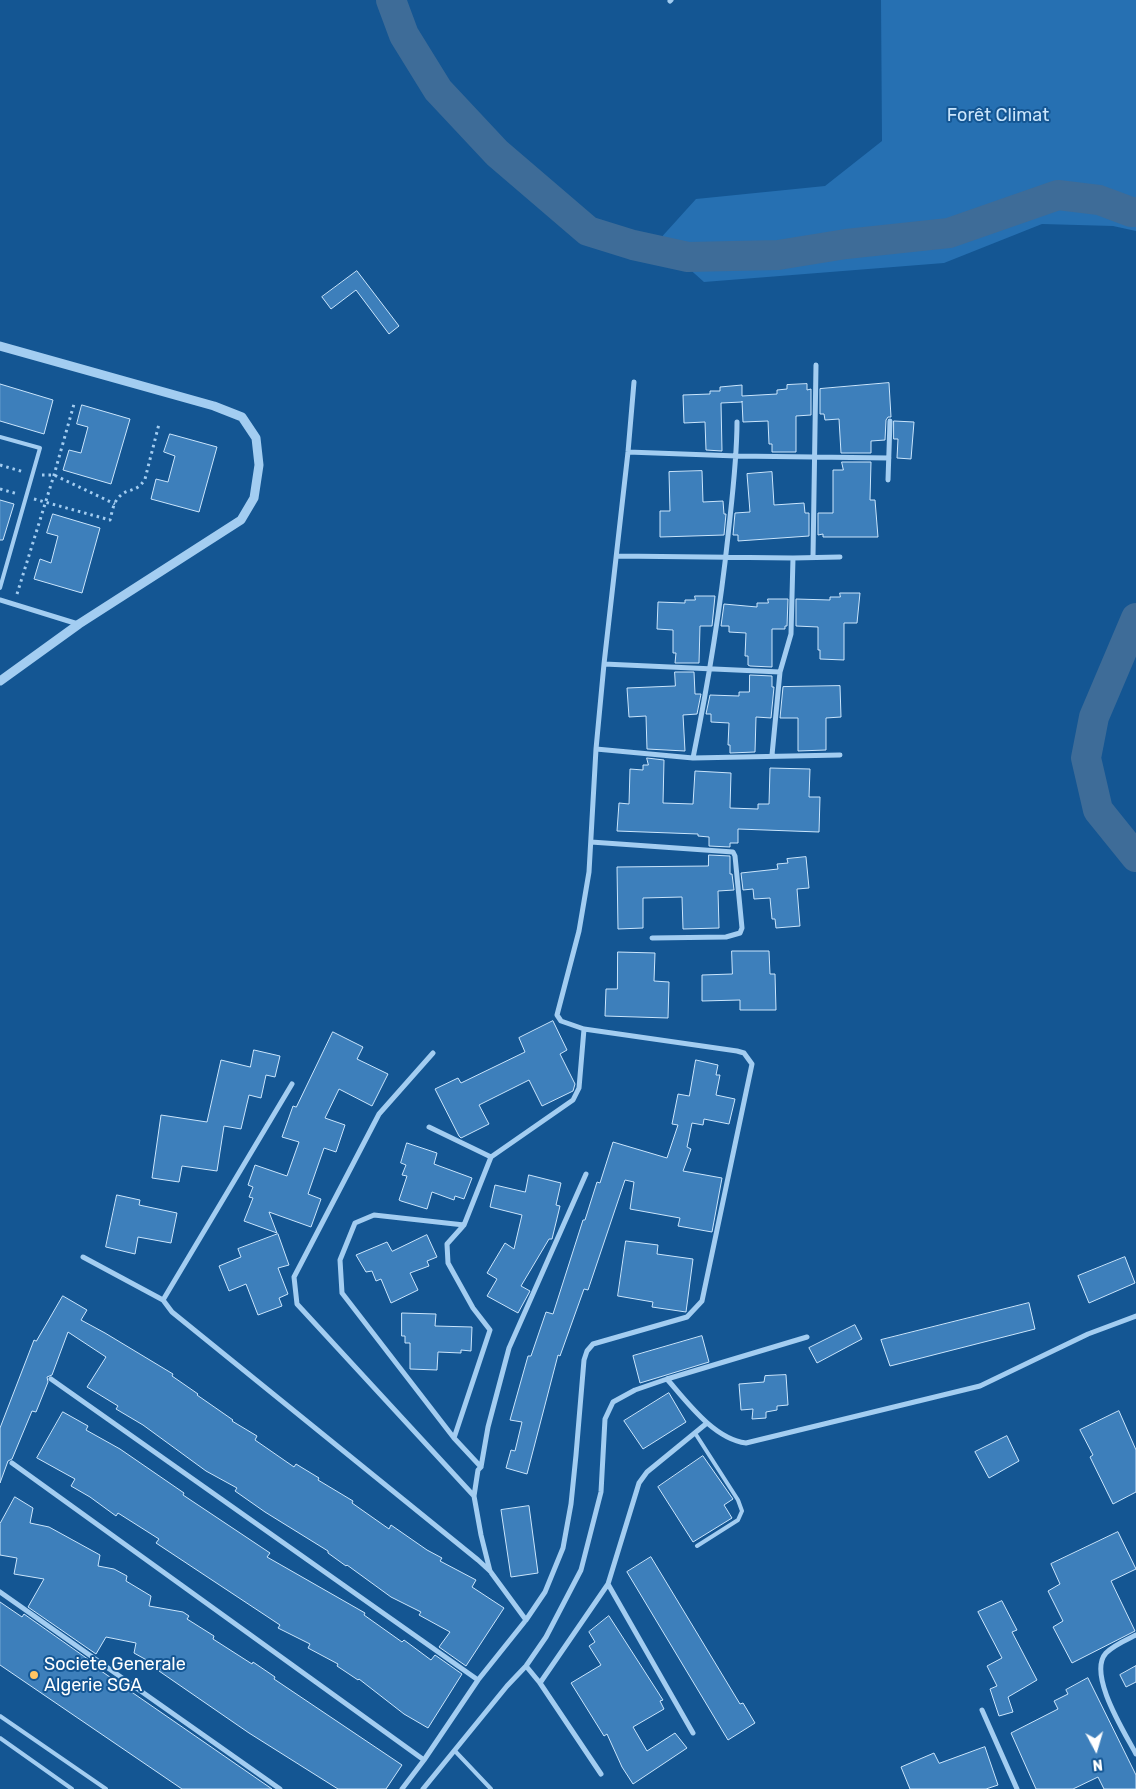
<!DOCTYPE html>
<meta charset="utf-8">
<style>
body{margin:0}
#map{position:relative;width:1136px;height:1789px;overflow:hidden;background:#145693;font-family:Rubik,sans-serif}
canvas{display:block}
.north{position:absolute;left:1071px;top:1724px;width:50px;height:50px;-webkit-text-stroke:4px #145693;paint-order:stroke;rotate:174deg;font-size:14px;font-weight:700;line-height:20px;text-align:center;color:#fff}
.north::after{content:'';display:block;margin:auto;width:18px;height:22px;background:#fff;clip-path:polygon(50% 0,100% 100%,50% 72%,0 100%)}
</style>
<div id="map">
<canvas width="1136" height="1789"></canvas>
<div class="north">N</div>
</div>
<script>
const context = document.querySelector('canvas').getContext('2d');
context.lineJoin = 'round';
function fill(path, color) { context.fillStyle = color; context.fill(path, 'evenodd'); }
function strokePath(path, color, width, dash) { context.strokeStyle = color; context.lineWidth = width; context.lineCap = dash ? 'butt' : 'round'; context.setLineDash(dash || []); context.stroke(path); }
function label(font, color, halo, rows, align = 'center') {
  context.font = font + ' Rubik,sans-serif'; context.lineWidth = 4; context.setLineDash([]); context.textBaseline = 'middle'; context.strokeStyle = halo; context.fillStyle = color; for (const [text, x, y, turn = 0] of rows) {
    context.save(); context.translate(x, y); context.rotate((+turn || 0) * Math.PI / 180); context.textAlign = isNaN(turn) ? turn : align; if (halo) context.strokeText(text, 0, 0); context.fillText(text, 0, 0); context.restore();
  }
}
fill(new Path2D(`
 M881 0H1136V231L1113 226 1042 224 944 263 704 282 658 241 696 199 825 186 882 141Z`), '#2670b2');
strokePath(new Path2D(`
 M391 0 404 35 438 90 497 153 588 231 633 245 688 257 778 255 846 244 949 233 1058 195 1099 200 1131 212H1136
 M1136 618 1094 717 1086 758 1098 810 1136 857`), '#3e6c98', 30);
const building = new Path2D(`
 M357 271 399 326 389 334 356 290 331 309 322 297Z
 M889 383 891 417H888L886 420 885 440 871 441V453H841L839 419 825 420 824 414H820V389Z
 M0 384 53 400 44 434 0 421Z
 M807 384V390L811 389V415L796 416V452H772V444H769L768 421 743 422 742 401V402L721 403 722 451 706 450 705 422 684 423 683 395 710 394V391H720V387L742 385V396L777 394V390L787 389V385Z
 M82 405 130 419 111 484 63 470 69 450 81 453 88 427 77 424Z
 M894 421 914 422 911 459 897 458 898 439H894Z
 M170 434 217 447 199 512 151 499 156 479 168 482 175 456 164 452Z
 M842 462H871L870 500H875L878 537H823V534L818 535V513H833V470H843Z
 M702 471 703 502 723 501 724 514H726L724 535 660 537V511H670L669 472Z
 M772 472 774 505 804 503 805 513H809V536L738 541V535H733L735 513 750 512 747 474Z
 M0 500 14 504 3 540H0Z
 M53 514 100 528 82 593 34 579 40 559 51 563 58 536 47 533Z
 M840 593H860L857 623H844V660L820 659V650H818V627L796 626V599L830 600V597H840Z
 M695 596H715L712 626H700L699 663H675L676 653H673V630L657 629 658 602 685 603V600H695Z
 M768 599H788L787 626H785V629H772V667L750 666 748 665V656H745L746 633 729 632V626H721L724 604 757 607V603H768Z
 M675 672H694L695 694H701L697 714 683 715 685 751 647 749 646 716 629 717 627 688 675 686Z
 M750 675 772 676V687H774L771 718 756 717 755 752 730 753V745H728L729 723 711 722V714H706L710 695 739 696V692H749Z
 M840 686 841 717 826 718V750L798 751V718H780L783 687Z
 M647 758 664 760 663 803 693 804 695 771 731 773 730 808 758 809V804H769L770 768 810 769 809 797H820L819 832 738 829V843H730V847L709 846V837L698 836V834L617 831 619 803 629 804 630 769 643 770V765H648Z
 M709 855 730 856V874H732L734 890 718 891 719 928 683 929 682 897 643 898V928L618 929 617 867 708 866Z
 M806 857 809 888 797 889 800 926 776 928 775 919H772L770 898 754 899 753 889 743 890 741 873 778 869 777 864 788 863 787 859Z
 M732 951H769L770 974H775L776 1010H740V1000L702 1001V975L732 974Z
 M618 952 655 953 654 981 669 982 668 1018 605 1016 606 989H617Z
 M553 1021 567 1050 560 1054 575 1084 573 1091 542 1106 529 1080 479 1105 489 1124 461 1138 459 1136 435 1089 458 1078 461 1083 525 1052 519 1038Z
 M333 1032 363 1047 357 1059 388 1074 372 1106 339 1089 325 1118 345 1125 336 1152 324 1148 308 1194 321 1199 311 1227 269 1212 277 1233 244 1221 253 1198 249 1197 253 1187 248 1185 255 1165 287 1176 299 1142 282 1137 293 1106 296 1107Z
 M254 1050 280 1056 275 1077 266 1075 261 1098 249 1095 241 1129 224 1126 217 1171 182 1166 179 1182 152 1178 161 1115 207 1122 221 1060 250 1067Z
 M696 1060 718 1065 716 1075H720L716 1095 735 1099 729 1124 704 1119 703 1125 692 1123 687 1147 691 1149 683 1171 722 1178 712 1232 678 1226 680 1218 630 1209 634 1182 625 1180 588 1290 584 1289 560 1356 558 1355 527 1474 506 1468 511 1450 515 1451 522 1422 510 1420 528 1356H531L546 1312 553 1314 583 1220H585L597 1182 600 1183 613 1142 667 1158 678 1125 672 1124 678 1094 689 1096Z
 M407 1143 437 1153 434 1164 472 1178 464 1199 455 1196 454 1200 432 1192 427 1209 401 1201 399 1200 407 1176 402 1175 406 1165 401 1163Z
 M529 1175 561 1183 556 1205 560 1206 552 1239H549L521 1286 530 1291 518 1313 487 1296 497 1279 487 1273 505 1243 514 1249 522 1215 490 1207 495 1185 525 1192Z
 M117 1195 140 1200 139 1205 177 1213 171 1243 138 1237 135 1254 106 1247Z
 M278 1234 289 1265 278 1268 288 1294 279 1298 282 1306 258 1315 246 1284 229 1291 219 1266 241 1257 238 1249Z
 M427 1235 437 1257 427 1261 429 1266 410 1273 418 1290 391 1303 381 1279 376 1281 372 1271 366 1272 356 1255 387 1242 392 1251Z
 M626 1241 658 1245 657 1254 693 1259 686 1312 652 1307 653 1302 618 1296Z
 M1125 1257 1135 1283 1089 1303 1078 1276Z
 M63 1296 87 1310 81 1320 105 1333 173 1374 172 1376 198 1394 197 1395 233 1420 232 1421 257 1436 255 1440 294 1467 296 1464 319 1478 318 1480 353 1501 352 1503 389 1529 391 1525 427 1550 442 1558 440 1561 476 1580 472 1587 504 1608 466 1666 439 1647 450 1632 419 1615 421 1612 391 1597 347 1565 346 1566 328 1553V1551L265 1512 235 1491 237 1488 206 1471 143 1425 116 1409 118 1406 87 1387 106 1357 68 1332 52 1375 47 1377 48 1382 36 1412 32 1411 12 1459 8 1461 0 1483V1428L34 1340 36 1341Z
 M1029 1303 1035 1329 890 1366 881 1340Z
 M402 1313 436 1314 435 1326 472 1327 471 1351 461 1350V1353L438 1352 437 1370 410 1369V1343H405V1336H402Z
 M855 1325 862 1339 817 1363 809 1348Z
 M702 1336 709 1362 640 1383 633 1356Z
 M786 1375 788 1405 777 1406V1410L766 1412V1418L752 1419 753 1409 741 1410 739 1384 764 1382 765 1376Z
 M669 1393 686 1422 643 1449 624 1421Z
 M1119 1411 1136 1450V1492L1113 1504 1090 1457 1093 1455 1080 1430Z
 M63 1412 88 1426 86 1430 120 1449 184 1493 183 1495 270 1553 267 1557 365 1613 364 1615 402 1642 404 1640 431 1660 435 1655 462 1674 428 1728 404 1714 359 1679 358 1680 337 1666 338 1664 308 1648 310 1644 278 1628 280 1625 156 1543 159 1539 118 1513 116 1516 90 1497 71 1486 75 1479 37 1458Z
 M1007 1436 1019 1461 989 1478 975 1452Z
 M703 1456 733 1499 724 1505 732 1518 693 1542 658 1487Z
 M15 1497 33 1508 30 1523 49 1527 100 1555 98 1566 114 1569 127 1576 126 1581 151 1596 149 1606 183 1612 189 1616 187 1619 214 1636 213 1639 252 1664 253 1662 275 1677 274 1679 402 1765 386 1789H338L249 1733 159 1671 161 1668 134 1653 136 1643 106 1637 96 1654 28 1607 44 1579 14 1574 17 1558 0 1555V1524Z
 M529 1506 538 1573 511 1577 501 1510Z
 M1118 1532 1136 1569 1111 1581 1135 1631 1072 1663 1053 1627 1063 1621 1048 1591 1060 1584 1051 1564Z
 M651 1557 740 1704 743 1703 755 1723 728 1740 627 1572Z
 M1002 1601 1017 1630 1012 1632 1037 1680 1008 1697 1013 1712 999 1716 990 1689 997 1686 987 1666 1002 1658 978 1612Z
 M0 1602 22 1617 24 1614 92 1662 91 1664 272 1789H182L0 1665Z
 M609 1616 663 1700 660 1701 664 1709 633 1727 647 1751 675 1733 687 1748 633 1784 622 1767 607 1734 604 1736 571 1683 601 1665 589 1646 595 1642 589 1632Z
 M1136 1666V1682L1126 1687 1120 1675Z
 M1088 1678 1136 1775V1789H1104L1098 1777 1073 1789H1036L1011 1733 1058 1709 1054 1701 1068 1694 1066 1690Z
 M985 1747 998 1785 986 1789H910L901 1767 934 1753 939 1763Z`);
fill(building, '#3d7fbb');
strokePath(building, '#cae5fc', 1);
strokePath(new Path2D(`
 M0 465 24 472
 M42 475H54L115 504
 M0 489 18 494
 M34 499 110 520C112 513 113 503 119 497 128 487 136 494 145 479L159 424
 M17 594 54 475 74 404`), '#a3cdf1', 3, [2.5, 4]);
strokePath(new Path2D(`
 M0 437 40 448 0 588
 M695 1433 738 1500 742 1511 738 1520 697 1546
 M0 1716 106 1789
 M0 1738 72 1789
 M455 1751 491 1789`), '#a3cdf1', 4);
strokePath(new Path2D(`
 M670 1 671 0
 M628 452 737 456 889 458
 M888 480 890 421
 M617 556 793 558 840 557
 M813 557 816 365
 M0 600 78 624
 M604 664 780 672
 M596 749 693 758 840 755
 M772 755 780 672 791 634 793 558
 M693 758C708 684 720 611 728 536 732 498 737 460 737 422
 M591 842 733 852 735 856 742 928 740 933 726 937 652 938
 M433 1053 379 1114 294 1277 297 1304 474 1496 481 1535 490 1571
 M429 1127 491 1157
 M83 1257 163 1300 172 1312 478 1560 490 1571 526 1620 478 1680 424 1760 402 1789
 M163 1300 292 1084
 M51 1379 478 1680
 M667 1379C687 1402 714 1439 746 1443L980 1386 1088 1334 1136 1316
 M454 1438 490 1330 473 1308 448 1263 447 1244 464 1225
 M12 1463 424 1760
 M481 1467 454 1438 342 1293 340 1260 355 1223 374 1215 464 1225 491 1157 573 1100 579 1088 584 1029
 M474 1496 478 1470 481 1467 488 1427 509 1348 586 1174
 M608 1584 639 1483 647 1472 707 1423
 M0 1592 280 1789
 M526 1620 545 1592 563 1548 571 1504 576 1455 584 1360 587 1351 593 1344 687 1317 702 1301 752 1064 744 1053 737 1051 584 1029 561 1021 557 1015 579 931 589 872 596 749 604 664 628 452 634 382
 M1136 1635C1126 1640 1114 1645 1106 1653 1087 1674 1125 1733 1136 1754
 M526 1666 540 1683 601 1774
 M540 1683 608 1584 693 1733
 M982 1710 1017 1789
 M423 1789 507 1686 526 1666 546 1637 581 1570 601 1492 605 1419 613 1402 635 1390 667 1379 807 1337`), '#a3cdf1', 5);
strokePath(new Path2D(`
 M0 346 214 406 242 417 256 438 259 465 254 498 241 520 79 624 0 681`), '#a3cdf1', 9);
for (const [x, y, r, color] of [
 [34,1675,5,"#ffc563"]
]) { const dot = new Path2D(); dot.arc(x, y, r, 0, 2 * Math.PI); context.fillStyle = color; context.fill(dot); strokePath(dot, '#145693', 2); }
label('18px', '#cae5fc', '#145693', [
 ["Forêt Climat",998,116]
]);
label('18px', '#fff', '#145693', [
 ["Societe Generale",44,1665],
 ["Algerie SGA",44,1686]
], 'left');
</script>
